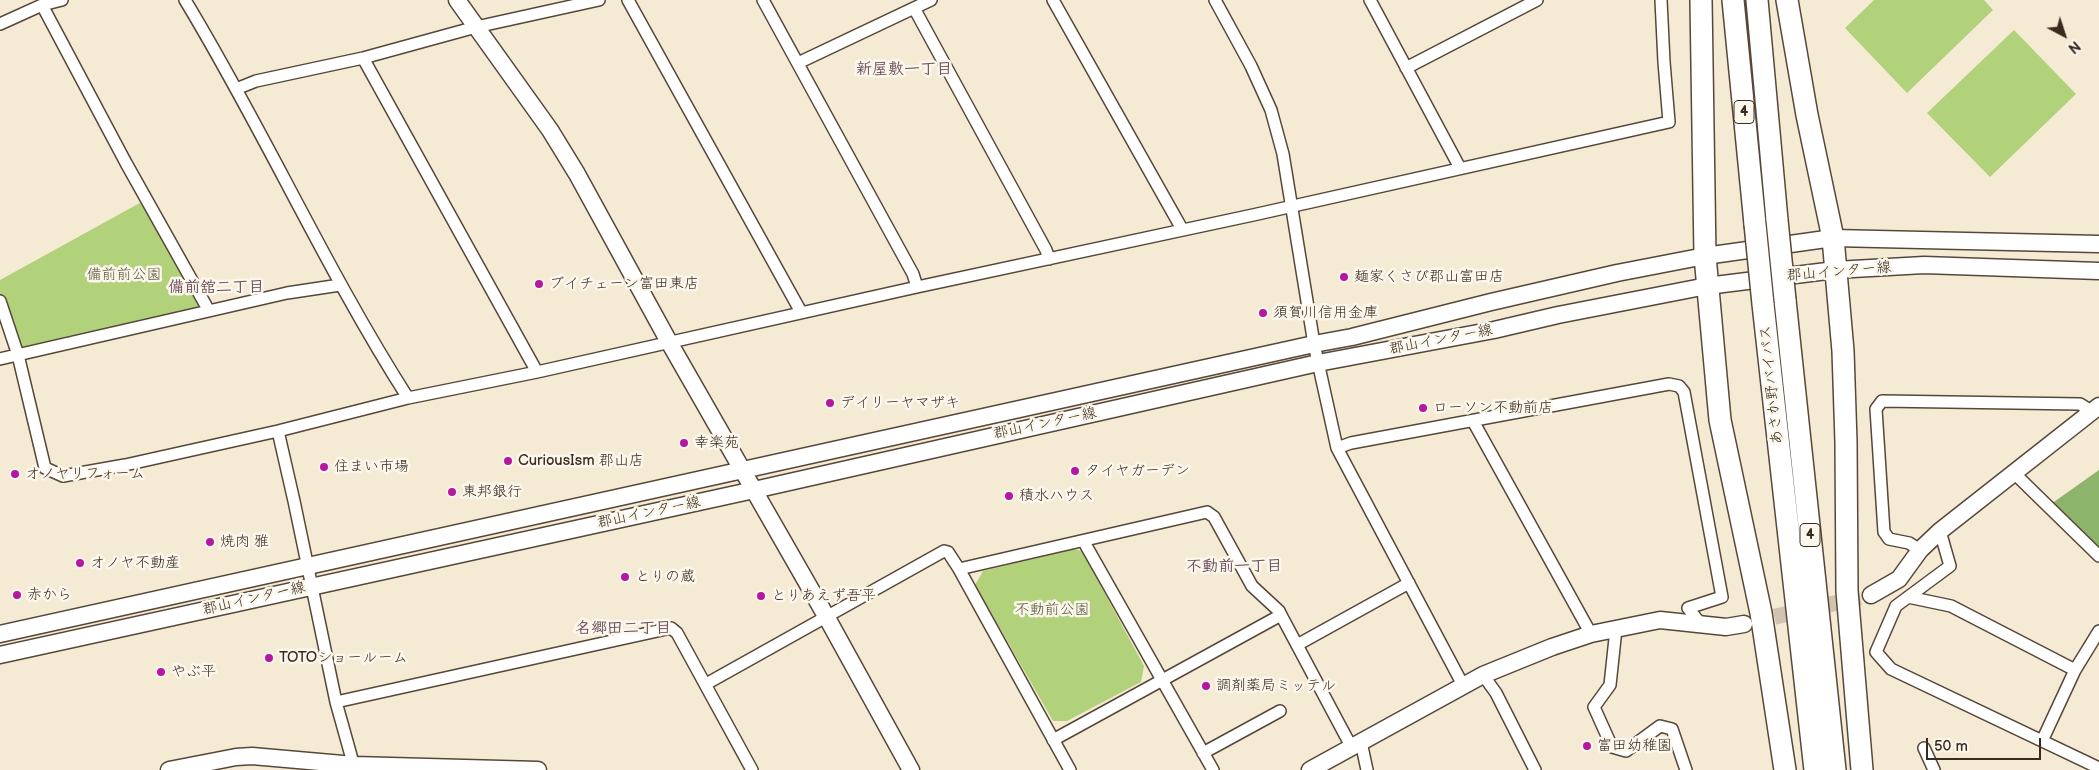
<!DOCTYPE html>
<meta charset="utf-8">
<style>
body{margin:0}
#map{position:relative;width:2099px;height:770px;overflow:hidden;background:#f5ead4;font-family:"Balsamiq Sans",sans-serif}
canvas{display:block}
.north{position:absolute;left:2039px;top:10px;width:50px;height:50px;-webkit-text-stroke:4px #fbf7ec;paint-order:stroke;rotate:140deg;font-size:14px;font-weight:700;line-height:20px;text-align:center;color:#3b2a1e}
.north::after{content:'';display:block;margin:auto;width:18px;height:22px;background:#3b2a1e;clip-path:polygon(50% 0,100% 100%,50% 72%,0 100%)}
.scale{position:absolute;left:1926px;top:738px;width:115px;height:22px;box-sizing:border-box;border:2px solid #3b2a1e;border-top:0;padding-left:6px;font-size:15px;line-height:18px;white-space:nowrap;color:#3b2a1e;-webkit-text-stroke:4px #fbf7ec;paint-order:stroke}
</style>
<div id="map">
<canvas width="2099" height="770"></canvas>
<div class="north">N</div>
<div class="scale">50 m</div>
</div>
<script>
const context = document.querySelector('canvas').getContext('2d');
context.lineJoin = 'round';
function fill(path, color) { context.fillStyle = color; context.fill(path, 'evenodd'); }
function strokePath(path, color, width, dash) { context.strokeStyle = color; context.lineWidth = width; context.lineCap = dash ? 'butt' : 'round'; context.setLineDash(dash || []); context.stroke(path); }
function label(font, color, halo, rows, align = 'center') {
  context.font = font + ' "Balsamiq Sans","Klee One",sans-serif'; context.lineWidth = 5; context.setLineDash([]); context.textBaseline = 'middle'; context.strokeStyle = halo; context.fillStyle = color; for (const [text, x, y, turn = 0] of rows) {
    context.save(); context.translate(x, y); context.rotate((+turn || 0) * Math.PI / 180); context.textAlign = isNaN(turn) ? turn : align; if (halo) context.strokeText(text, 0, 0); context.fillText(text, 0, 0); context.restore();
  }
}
fill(new Path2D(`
 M1874 0H1984L1993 10 1907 93 1845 28Z
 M2014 30 2076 94 1990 177 1927 113Z
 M147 199 209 311 18 355 0 301V280Z
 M1074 549 1082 551 1144 666 1141 682 1067 721H1053L975 585 983 571Z`), '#b1d27a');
fill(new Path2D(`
 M2099 470V548L2051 504Z`), '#8cb46a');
strokePath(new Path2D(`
 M1751 622 1871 595`), '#d0c4b0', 16, [16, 8]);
const street = new Path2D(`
 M185 0C264 130 326 270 408 398
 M628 0 801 312
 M763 0 913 274 917 287
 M1053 0 1182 229
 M1215 0 1251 66 1271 110 1283 154 1314 344 1337 448 1464 687
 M1370 0 1460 168
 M42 5 126 163 209 311
 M914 8 1046 250 1049 259
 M0 24 42 5 62 0
 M363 58 537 372
 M798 63 931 0
 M1406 68 1537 0
 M236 89 256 81 363 58 476 27 599 0
 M0 301 18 355 45 468 63 476 125 465 278 431 408 398 537 372 917 287 1253 215 1669 122 1664 62 1661 0
 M0 359 287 293 340 285
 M1473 421 1591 634
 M278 431 294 501 336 702 355 770
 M1337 448 1351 443 1669 384 1679 386 1684 392 1722 597 1688 608 1700 623
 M2013 472 2099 556
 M1940 531 1950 566 1896 606 1876 652 1891 669 2099 768
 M1084 542 1213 770
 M1920 550 1909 543 1889 539 1884 532 1876 409 1882 401 2080 404 2091 411
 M959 569 1207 512 1214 517 1252 586 1279 611 1281 615
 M1908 597 1951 606 2075 670
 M1616 629 1610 685 1594 707 1612 747 1626 751 1660 726 1672 729 1686 770
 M1297 645 1409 583
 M1483 675 1496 693 1535 770
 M706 684 944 551 948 552 959 569 1070 770
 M336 702 671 628 677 633 752 770
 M1053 740 1281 615 1352 748
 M2042 741 2075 670 2099 631
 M1361 742 1367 770
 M1924 748 1934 770
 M1203 753 1280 711`);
const secondary = new Path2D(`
 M457 0 550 130 577 174 669 342 826 616 911 770
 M1871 595 1899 579 1920 550 1940 531 2099 406
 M0 634 1314 344 1352 337 1491 302 1617 273 1705 256 1833 238 2099 244
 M0 655 754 490 1318 363 1494 330 1558 315 1707 286 1835 270 1924 265 2099 271
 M169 770 236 757 252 756 354 765 538 770
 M1310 770 1483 675 1552 647 1591 634 1660 620 1726 627 1744 624`);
const highway = new Path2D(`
 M1701 0 1705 256 1720 420 1761 613 1785 770
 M1733 0 1755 224
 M1757 0 1777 220
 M1787 0 1807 115 1833 238 1843 351 1846 442 1847 591 1862 770
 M1785 300 1835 770
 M1763 304 1815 770`);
strokePath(street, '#574739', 14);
strokePath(secondary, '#574739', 19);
strokePath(highway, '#574739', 24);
strokePath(street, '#fff', 11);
strokePath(secondary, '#fff', 16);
strokePath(highway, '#fff', 21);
const highwayBridge = new Path2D(`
 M1777 220 1785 300
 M1755 224 1763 304`);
strokePath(highwayBridge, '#574739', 24, []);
strokePath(highwayBridge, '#fff', 21);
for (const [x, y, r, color] of [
 [1344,277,5,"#b5179e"],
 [539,284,5,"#b5179e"],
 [1263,313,5,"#b5179e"],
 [830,403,5,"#b5179e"],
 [1423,408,5,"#b5179e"],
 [684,443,5,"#b5179e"],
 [508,461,5,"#b5179e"],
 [324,467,5,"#b5179e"],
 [1075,471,5,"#b5179e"],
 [15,474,5,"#b5179e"],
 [452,492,5,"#b5179e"],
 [1009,496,5,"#b5179e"],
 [210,542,5,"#b5179e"],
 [80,563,5,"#b5179e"],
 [625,577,5,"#b5179e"],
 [17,595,5,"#b5179e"],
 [761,596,5,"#b5179e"],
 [269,658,5,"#b5179e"],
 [161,672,5,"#b5179e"],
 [1206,686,5,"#b5179e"],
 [1587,746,5,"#b5179e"]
]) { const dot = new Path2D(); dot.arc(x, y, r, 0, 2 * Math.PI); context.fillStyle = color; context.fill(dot); strokePath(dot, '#fbf7ec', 2); }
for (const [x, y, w] of [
 [1744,112,20],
 [1810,535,20]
]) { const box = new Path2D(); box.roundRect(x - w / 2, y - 11.5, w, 23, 4); context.fillStyle = '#fbf7ec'; context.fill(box); strokePath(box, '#3b2a1e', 1); }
label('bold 14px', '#3b2a1e', null, [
 ["4",1744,112],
 ["4",1810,535]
]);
label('15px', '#3b2a1e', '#fbf7ec', [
 ["郡山インター線",1839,272,-5],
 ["郡山インター線",1441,340,-11],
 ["あさか野バイパス",1772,385,-96],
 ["郡山インター線",1045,424,-12],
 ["郡山インター線",649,513,-12],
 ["郡山インター線",254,599,-13]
]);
label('15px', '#585435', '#fbf7ec', [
 ["備前前公園",124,275],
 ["不動前公園",1052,610]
]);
label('15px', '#3b2a1e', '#fbf7ec', [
 ["麺家くさび郡山富田店",1354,277],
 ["ブイチェーン富田東店",549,284],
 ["須賀川信用金庫",1273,313],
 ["デイリーヤマザキ",840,403],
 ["ローソン不動前店",1433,408],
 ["幸楽苑",694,443],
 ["CuriousIsm 郡山店",518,461],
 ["住まい市場",334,467],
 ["タイヤガーデン",1085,471],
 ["オノヤリフォーム",25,474],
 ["東邦銀行",462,492],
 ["積水ハウス",1019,496],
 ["焼肉 雅",220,542],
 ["オノヤ不動産",90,563],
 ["とりの蔵",635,577],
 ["赤から",27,595],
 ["とりあえず吾平",771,596],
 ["TOTOショールーム",279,658],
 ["やぶ平",171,672],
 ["調剤薬局ミッテル",1216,686],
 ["富田幼稚園",1597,746]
], 'left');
label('bold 16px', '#6d4e5b', '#fbf7ec', [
 ["新屋敷一丁目",904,70],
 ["備前舘二丁目",216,288],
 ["不動前一丁目",1234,567],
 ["名郷田二丁目",623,629]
]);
</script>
